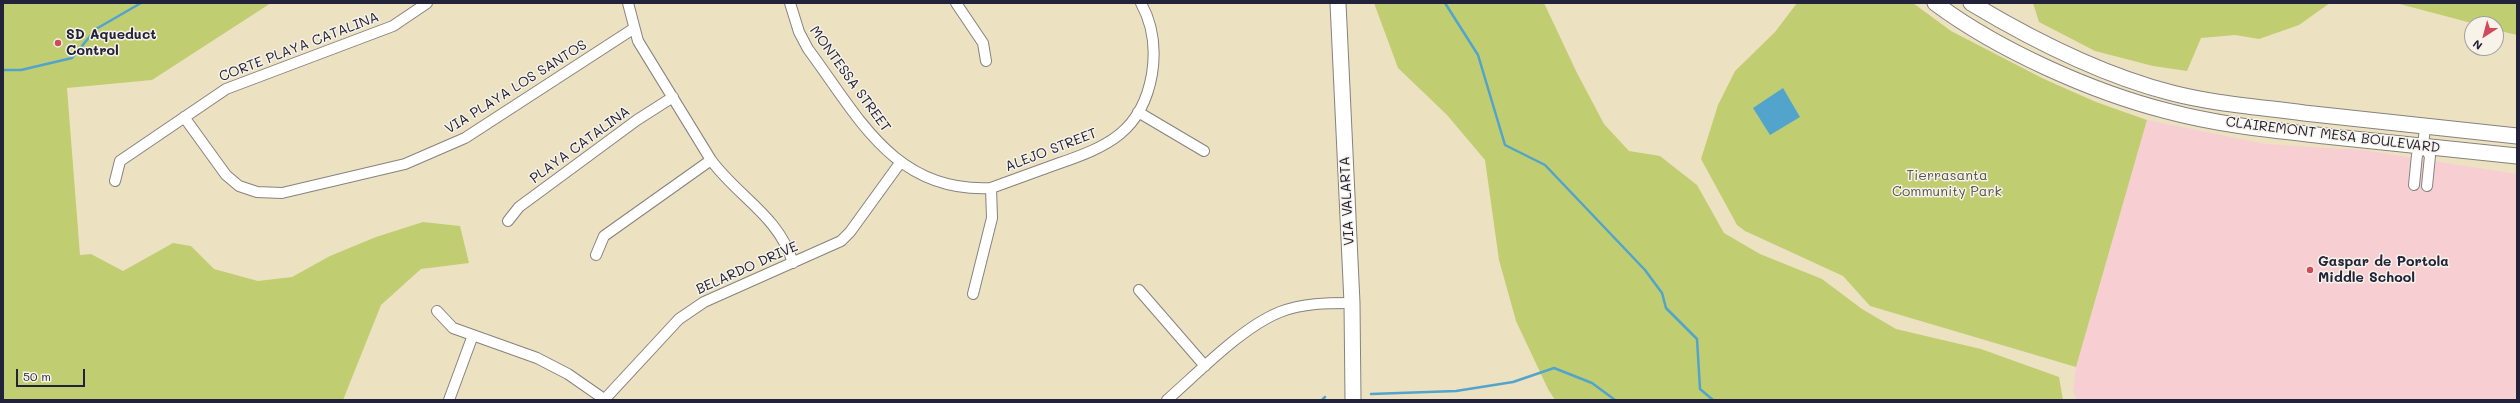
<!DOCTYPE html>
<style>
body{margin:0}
#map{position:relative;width:2520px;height:403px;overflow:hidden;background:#ece2c2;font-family:Mali,sans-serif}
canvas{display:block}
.frame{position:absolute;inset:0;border:4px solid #22223b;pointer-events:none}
.north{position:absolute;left:2464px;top:16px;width:40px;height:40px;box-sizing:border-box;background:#f7f3e8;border:1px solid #a29fa3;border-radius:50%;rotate:216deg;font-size:11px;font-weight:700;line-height:16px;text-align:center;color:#22223b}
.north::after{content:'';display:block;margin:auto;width:14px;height:18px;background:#d1495b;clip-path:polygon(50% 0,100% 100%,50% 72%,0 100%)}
.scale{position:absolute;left:16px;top:369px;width:69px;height:18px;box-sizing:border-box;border:2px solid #22223b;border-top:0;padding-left:5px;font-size:12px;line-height:14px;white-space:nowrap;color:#22223b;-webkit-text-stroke:3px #f7f3e8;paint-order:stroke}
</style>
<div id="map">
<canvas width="2520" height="403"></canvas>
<div class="frame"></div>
<div class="north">N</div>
<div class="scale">50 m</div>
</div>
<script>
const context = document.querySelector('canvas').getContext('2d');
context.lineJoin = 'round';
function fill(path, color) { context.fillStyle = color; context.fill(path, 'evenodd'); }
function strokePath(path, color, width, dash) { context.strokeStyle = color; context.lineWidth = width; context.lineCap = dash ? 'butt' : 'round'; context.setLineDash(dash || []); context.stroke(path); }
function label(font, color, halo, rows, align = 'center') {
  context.font = font + ' Mali,sans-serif'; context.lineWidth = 3; context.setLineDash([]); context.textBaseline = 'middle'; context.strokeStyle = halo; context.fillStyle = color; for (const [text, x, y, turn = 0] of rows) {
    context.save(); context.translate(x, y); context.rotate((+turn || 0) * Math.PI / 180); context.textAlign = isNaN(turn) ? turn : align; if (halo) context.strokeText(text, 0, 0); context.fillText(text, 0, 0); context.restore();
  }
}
fill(new Path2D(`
 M2147 120 2266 144 2363 150 2517 174V400H2077L2073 391 2076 367Z`), '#f7cfd2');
fill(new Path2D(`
 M3 3H271L152 80 67 88 80 255 91 254 123 271 173 243 191 246 214 269 258 281 292 277 330 256 376 237 423 222 460 226 469 263 421 269 381 305 343 400H3Z
 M1374 3H1544L1577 73 1604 124 1629 151 1660 156 1697 185 1724 233 1760 254 1822 279 1862 309 1896 329 1981 349 2059 377 2063 400H1555L1548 389 1516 321 1499 260 1485 160 1447 115 1398 68Z
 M1797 3H1913L1951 31 2044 79 2096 102 2147 120 2076 367 1870 306 1843 276 1745 231 1737 225 1701 159 1718 105 1735 71 1775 32Z
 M2033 3H2330L2299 25 2259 39 2235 35 2201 38 2187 71 2153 66 2095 51 2039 22Z
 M2396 3H2517V35L2496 30V24H2475Z`), '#c0ce71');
fill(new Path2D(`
 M1783 88 1800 117 1770 135 1753 108Z`), '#52a4cd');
strokePath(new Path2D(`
 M1445 3 1478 55 1505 145 1545 165 1645 270 1662 293 1666 308 1697 339 1700 389 1713 400
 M3 70H21L72 58 96 29 141 3
 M1371 394 1456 391 1513 382 1554 368 1592 383 1615 400
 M1322 400 1325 397`), '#52a4cd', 2.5);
const street = new Path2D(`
 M628 3 638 41 711 160C738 197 779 216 793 263
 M790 3 799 32 808 49C858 116 894 193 991 188 1013 180 1035 172 1057 164 1107 147 1142 132 1152 74 1156 49 1153 25 1141 3
 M956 3 983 43 986 61
 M1138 112 1204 151
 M184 117 226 175 239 186 257 192 282 193 405 164 465 138 633 29
 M2423 146 2430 156 2427 186
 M115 181 120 161 226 89 393 26 427 3
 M2414 185 2417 155 2423 146 2425 127
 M508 221 519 207 637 120 673 97
 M596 255 604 236 711 160
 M1139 290 1205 366
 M973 294 992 218 991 188
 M437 311 453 328 537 358 568 374 604 399
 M449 400 473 335
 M604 400 679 319 704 302 841 241 850 232 900 163
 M1167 400C1198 373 1242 327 1280 312 1303 303 1327 303 1352 303`);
const secondary = new Path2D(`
 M1338 3 1352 303 1353 400
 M1935 3C1998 50 2092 92 2167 111 2219 125 2272 130 2325 136 2389 143 2453 149 2517 156
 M1971 3C2031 39 2105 76 2172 93 2215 104 2260 107 2304 113 2375 121 2446 129 2517 136`);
strokePath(street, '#87827e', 12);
strokePath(secondary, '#87827e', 17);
strokePath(street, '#fff', 10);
strokePath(secondary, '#fff', 15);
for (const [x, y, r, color] of [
 [58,43,4,"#d1495b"],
 [2310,270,4,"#d1495b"]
]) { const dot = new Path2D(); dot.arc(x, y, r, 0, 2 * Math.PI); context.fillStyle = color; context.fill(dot); strokePath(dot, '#f7f3e8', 1.5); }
label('bold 14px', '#22223b', '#f7f3e8', [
 ["SD Aqueduct",66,35],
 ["Control",66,51],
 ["Gaspar de Portola",2318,262],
 ["Middle School",2318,278]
], 'left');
label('14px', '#22223b', '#f7f3e8', [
 ["CORTE PLAYA CATALINA",299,47,-21],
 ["MONTESSA STREET",850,79,54],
 ["VIA PLAYA LOS SANTOS",516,87,-32],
 ["CLAIREMONT MESA BOULEVARD",2333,135,7],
 ["PLAYA CATALINA",580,145,-36],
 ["ALEJO STREET",1051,150,-21],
 ["VIA VALARTA",1347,201,-93],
 ["BELARDO DRIVE",747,268,-24]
]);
label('14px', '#51564b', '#f7f3e8', [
 ["Tierrasanta",1947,176],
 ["Community Park",1947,192]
]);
</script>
